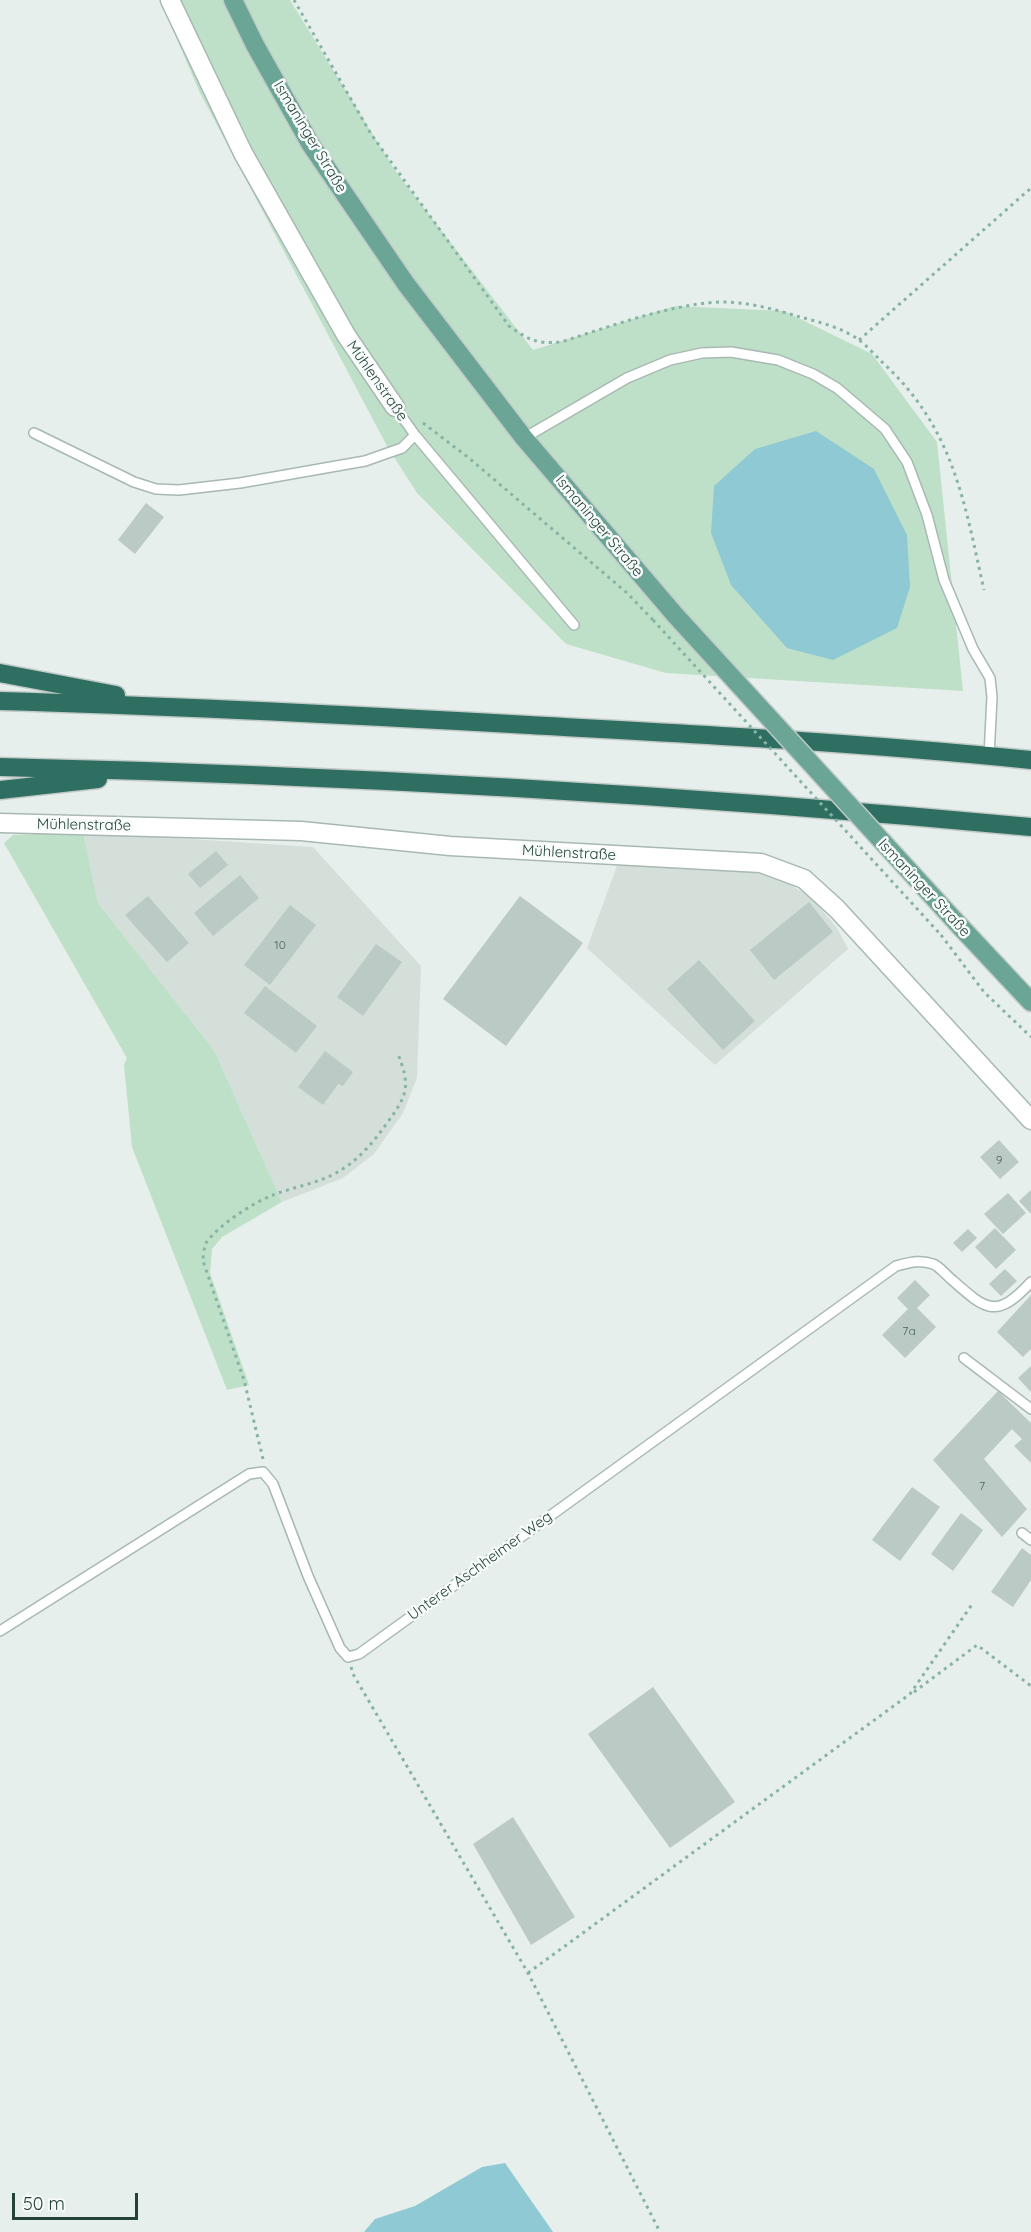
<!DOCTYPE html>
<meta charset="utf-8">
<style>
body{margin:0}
#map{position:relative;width:1031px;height:2232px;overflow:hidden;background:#e6efeb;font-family:Quicksand,sans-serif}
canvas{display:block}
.scale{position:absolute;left:12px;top:2193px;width:126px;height:27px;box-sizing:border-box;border:3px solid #24423a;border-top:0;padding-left:8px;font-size:18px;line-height:21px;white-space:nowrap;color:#24423a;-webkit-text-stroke:4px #f7fbf9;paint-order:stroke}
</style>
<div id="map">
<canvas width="1031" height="2232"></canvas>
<div class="scale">50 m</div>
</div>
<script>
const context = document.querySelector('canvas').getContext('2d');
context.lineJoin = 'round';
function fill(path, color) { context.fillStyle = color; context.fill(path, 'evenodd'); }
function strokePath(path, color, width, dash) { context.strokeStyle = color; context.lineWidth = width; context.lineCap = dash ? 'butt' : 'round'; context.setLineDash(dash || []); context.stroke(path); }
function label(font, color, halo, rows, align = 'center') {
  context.font = font + ' Quicksand,sans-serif'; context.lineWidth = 5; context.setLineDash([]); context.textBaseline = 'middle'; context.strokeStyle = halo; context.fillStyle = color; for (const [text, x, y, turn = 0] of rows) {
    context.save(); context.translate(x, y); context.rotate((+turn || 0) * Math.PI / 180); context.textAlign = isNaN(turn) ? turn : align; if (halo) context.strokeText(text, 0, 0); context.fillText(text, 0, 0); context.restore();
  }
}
fill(new Path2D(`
 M83 832 313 847 421 966 417 1078 403 1113 374 1154 343 1178 282 1202 214 1050 98 903Z
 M618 863 731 866 783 880 813 899 837 928 848 949 715 1065 587 948Z`), '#d4dfda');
fill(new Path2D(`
 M160 0H290L394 169 533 350 675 306 784 311 872 354 937 442 963 691 666 673 566 644 417 493 387 446 200 93Z
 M83 832 98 903 214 1050 282 1202 222 1237 212 1249 210 1273 249 1385 227 1390 132 1147 124 1065 127 1058 4 843 13 835Z`), '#bfe0c8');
fill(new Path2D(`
 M816 431 874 469 907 535 910 587 897 628 833 660 787 648 731 585 711 533 714 486 755 449Z
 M505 2163 553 2232H364L375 2219 415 2206 482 2167Z`), '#8ec9d4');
fill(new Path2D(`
 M146 503 164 517 135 554 118 540Z
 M216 851 228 865 200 888 188 874Z
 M240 875 259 898 213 936 194 913Z
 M148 896 189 943 167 962 125 915Z
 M520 896 583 943 506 1046 443 999Z
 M809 902 833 932 774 980 750 950Z
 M290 905 316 925 270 985 244 965Z
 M376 944 402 962 363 1016 337 997Z
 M699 960 755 1021 723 1050 667 989Z
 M265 986 317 1026 296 1053 244 1013Z
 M325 1051 353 1072 343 1086 338 1084 323 1105 298 1087Z
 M999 1140 1019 1162 1000 1179 980 1157Z
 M1031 1190V1214L1019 1201Z
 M1008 1193 1026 1213 1003 1234 984 1214Z
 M995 1228 1016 1250 996 1269 975 1247Z
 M968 1229 977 1238 962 1252 953 1243Z
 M1005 1269 1017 1281 1001 1296 989 1284Z
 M915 1280 930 1295 917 1308 936 1327 905 1358 882 1335 908 1309 897 1298Z
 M1031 1295V1349L1023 1357 997 1332Z
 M1031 1366V1392L1018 1378Z
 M998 1391 1031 1423V1463L1014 1446 1022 1439 1012 1429 984 1459 1027 1509 1002 1537 933 1460Z
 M912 1487 940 1507 900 1561 872 1540Z
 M961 1513 983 1530 953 1571 931 1554Z
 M1022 1548 1031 1555V1580L1013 1607 991 1592Z
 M653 1687 735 1802 670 1848 588 1734Z
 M513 1817 575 1917 531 1945 473 1844Z`), '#bbcac4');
const lane = new Path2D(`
 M34 433 134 482 156 489 179 490 240 483 365 461 402 448 415 435 395 407
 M415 435 574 625
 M524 438 627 378 670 360 702 353 731 352 778 360 813 374 837 388 885 429 907 462 927 515 944 580 973 649 990 678 992 697 989 756
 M964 1358 1031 1409
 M1022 1533 1031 1540
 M0 1631 249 1474 263 1472 273 1484 308 1576 340 1648 348 1657 359 1654 896 1266C908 1263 920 1259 933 1264 939 1266 945 1274 951 1279 986 1310 996 1320 1031 1282`);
const street = new Path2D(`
 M170 0 243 153 346 335 395 407
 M0 823 301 831 450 846 761 863 804 879 837 909 1031 1120`);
const primary = new Path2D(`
 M233 0 255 45 311 145 406 284 524 438 676 616
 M956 922 1031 1002`);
const highway = new Path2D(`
 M0 673 116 695
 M0 701C177 706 353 715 529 725 696 734 864 743 1031 760
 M0 767C344 775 688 795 1031 827
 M0 790 98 779`);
strokePath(lane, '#a8b8b2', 12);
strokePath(street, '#a8b8b2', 21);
strokePath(primary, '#c2cac8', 21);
strokePath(highway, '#c2cac8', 21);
strokePath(new Path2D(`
 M294 0 371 134 509 326C529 340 536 344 561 342 608 327 657 309 706 303 737 299 771 308 800 317 819 322 843 328 859 340 867 346 875 355 882 362 953 427 964 500 984 590
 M859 340 1031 188
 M423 423 469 458 627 593 653 620
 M941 935 984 992 1031 1037
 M263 1459 244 1380 203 1261C203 1256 204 1248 206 1243 217 1226 254 1202 273 1195 293 1187 315 1184 334 1174 356 1163 373 1143 387 1123 408 1095 411 1085 397 1052
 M351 1667 353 1674 528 1973 660 2232
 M914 1692 977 1645 1031 1686
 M528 1973 910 1694 973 1603`), '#86b3a5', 3, [3, 4.5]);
strokePath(lane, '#fff', 9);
strokePath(street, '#fff', 18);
strokePath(primary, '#6aa596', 18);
strokePath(highway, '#2f6f62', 18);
const primaryBridge = new Path2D(`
 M676 616 956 922`);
strokePath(primaryBridge, '#c2cac8', 21, []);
strokePath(new Path2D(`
 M653 620 941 935`), '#86b3a5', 3, [3, 4.5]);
strokePath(primaryBridge, '#6aa596', 18);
label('12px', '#4a645c', null, [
 ["10",280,945],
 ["9",999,1160],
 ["7a",909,1331],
 ["7",982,1486]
]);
label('15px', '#24423a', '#f7fbf9', [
 ["Ismaninger Straße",310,137,59],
 ["Mühlenstraße",377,381,55],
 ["Ismaninger Straße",599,526,50],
 ["Mühlenstraße",84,825,1],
 ["Mühlenstraße",569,853,3],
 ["Ismaninger Straße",924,888,47],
 ["Unterer Aschheimer Weg",480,1566,-36]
]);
</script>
